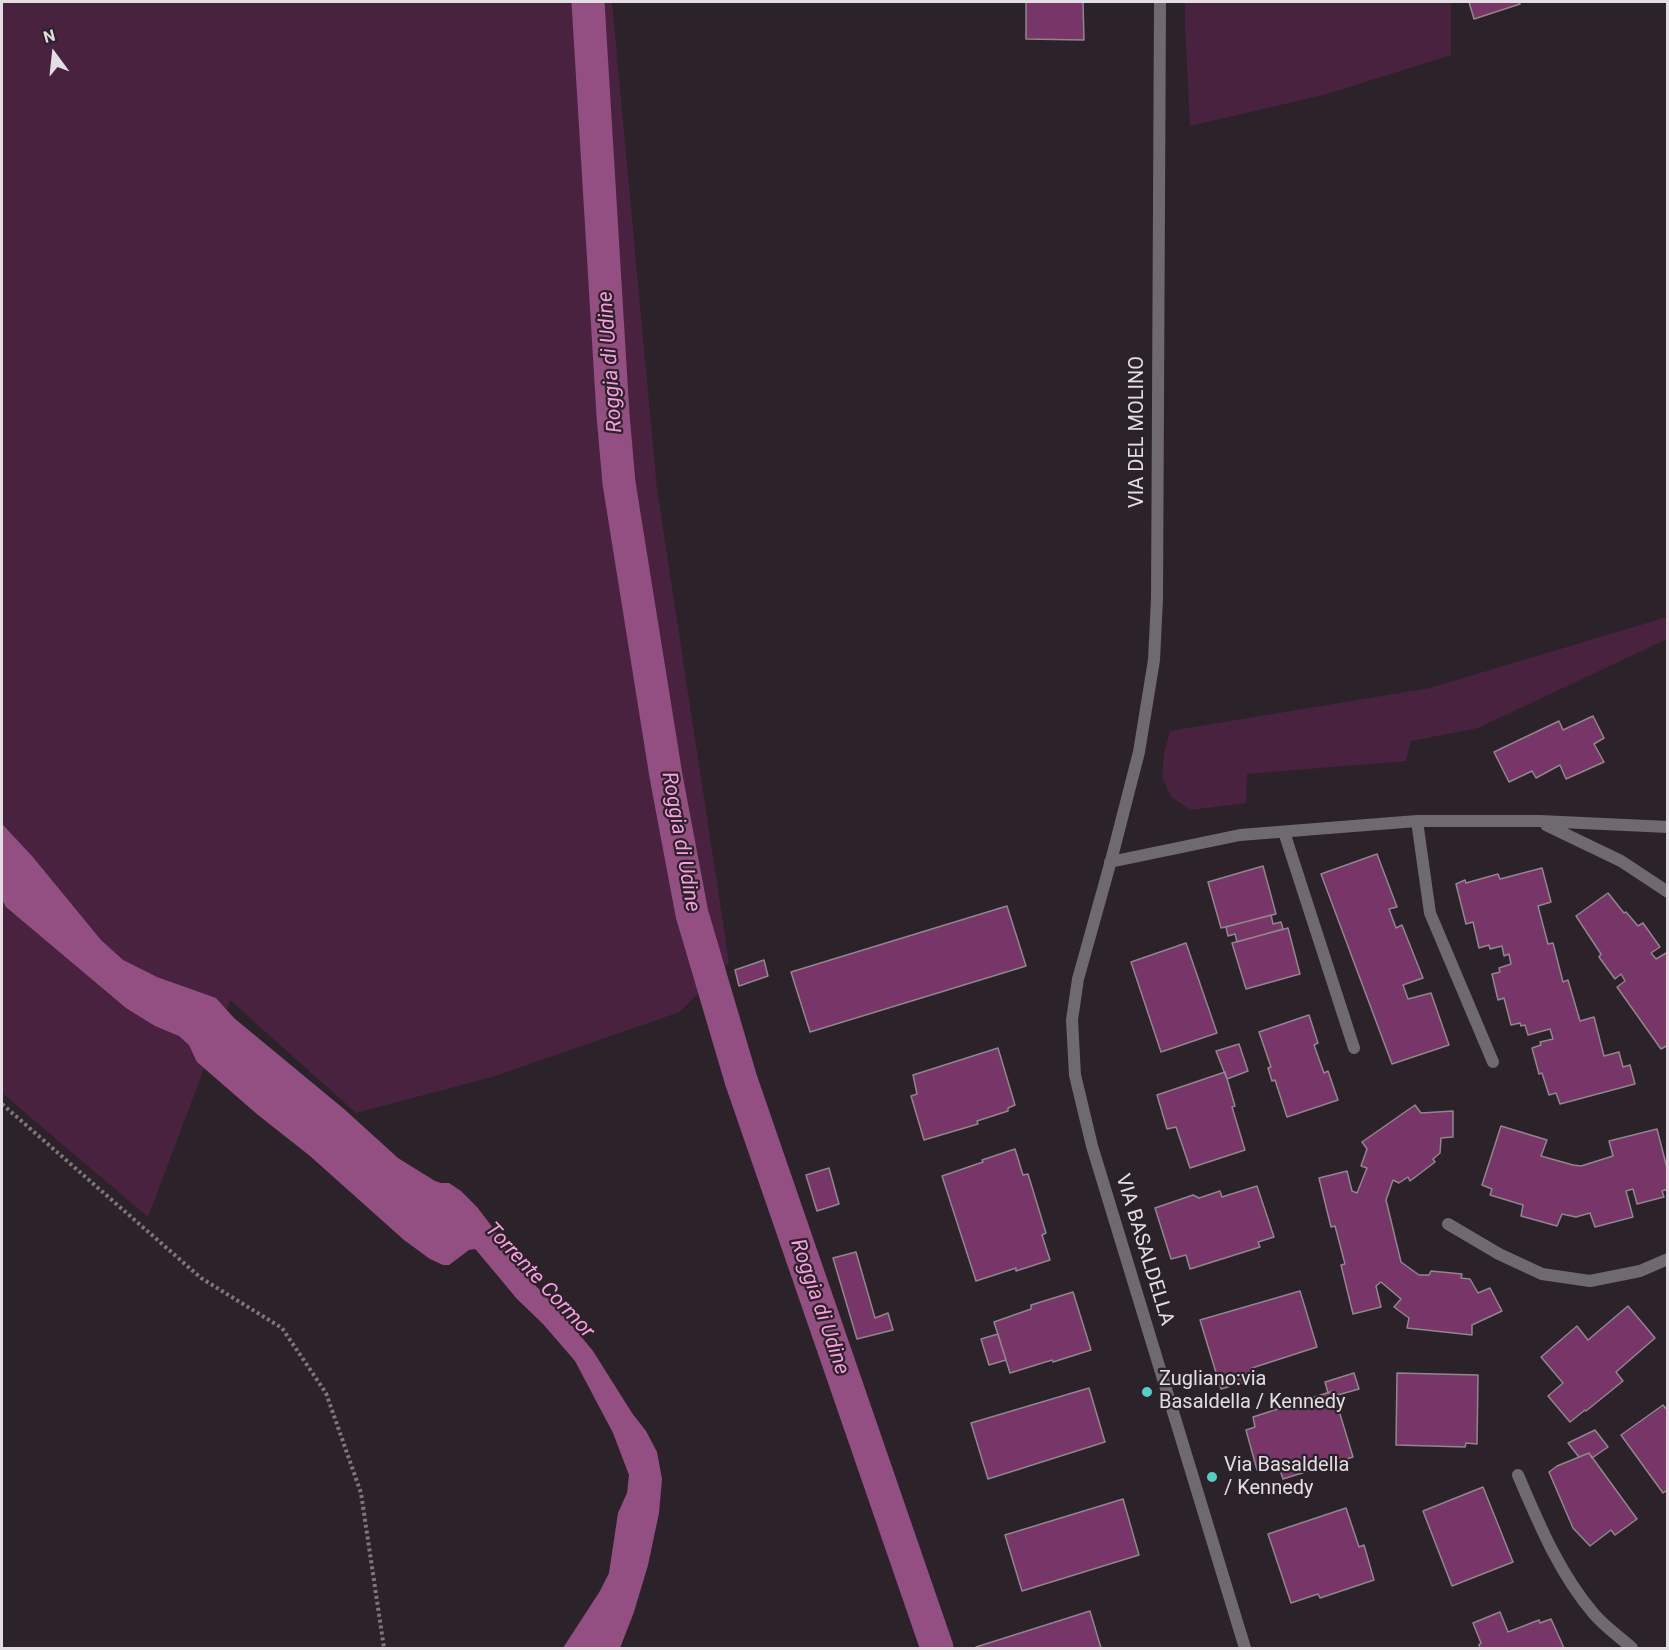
<!DOCTYPE html>
<style>
body{margin:0}
#map{position:relative;width:1669px;height:1650px;overflow:hidden;background:#2b2329;font-family:Roboto,sans-serif}
canvas{display:block}
.frame{position:absolute;inset:0;border:3px solid #e3dee1;pointer-events:none}
.north{position:absolute;left:24px;top:24px;width:60px;height:60px;-webkit-text-stroke:4px #2b2329;paint-order:stroke;rotate:345deg;font-size:16px;font-weight:700;line-height:24px;text-align:center;color:#e3dee1}
.north::after{content:'';display:block;margin:auto;width:21px;height:27px;background:#e3dee1;clip-path:polygon(50% 0,100% 100%,50% 72%,0 100%)}
</style>
<div id="map">
<canvas width="1669" height="1650"></canvas>
<div class="frame"></div>
<div class="north">N</div>
</div>
<script>
const context = document.querySelector('canvas').getContext('2d');
context.lineJoin = 'round';
function fill(path, color) { context.fillStyle = color; context.fill(path, 'evenodd'); }
function strokePath(path, color, width, dash) { context.strokeStyle = color; context.lineWidth = width; context.lineCap = dash ? 'butt' : 'round'; context.setLineDash(dash || []); context.stroke(path); }
function label(font, color, halo, rows, align = 'center') {
  context.font = font + ' Roboto,sans-serif'; context.lineWidth = 4.5; context.setLineDash([]); context.textBaseline = 'middle'; context.strokeStyle = halo; context.fillStyle = color; for (const [text, x, y, turn = 0] of rows) {
    context.save(); context.translate(x, y); context.rotate((+turn || 0) * Math.PI / 180); context.textAlign = isNaN(turn) ? turn : align; if (halo) context.strokeText(text, 0, 0); context.fillText(text, 0, 0); context.restore();
  }
}
fill(new Path2D(`
 M2 2H612L657 489 729 962 680 1012 492 1077 356 1113 230 1000 148 1217 2 1093Z
 M1185 2H1451V55L1327 94 1190 126 1185 26Z
 M1667 617V639L1478 728 1411 741 1406 761 1247 774 1246 803 1191 810 1171 797 1162 777 1164 754 1170 731 1430 688Z`), '#49223f');
fill(new Path2D(`
 M2 824 32 856 101 940 123 960 157 977 216 998 234 1018 344 1109 398 1158 435 1181 441 1183H449L461 1191 477 1207 496 1232 506 1248 522 1271 565 1317 593 1351 632 1413 646 1431 657 1452 662 1479 659 1513 648 1565 634 1612 620 1648H563L600 1591 609 1573 618 1513 627 1493 629 1475 613 1433 575 1361 543 1324 517 1299 477 1251 475 1249 469 1250 449 1265H443L430 1259 404 1240 310 1156 258 1115 197 1062 189 1045 179 1036 155 1026 126 1008 6 907 2 900Z`), '#934f81');
strokePath(new Path2D(`
 M588 2 613 415 619 483 666 776 692 914 741 1080 937 1648`), '#934f81', 33);
const building = new Path2D(`
 M1026 2H1083L1084 40 1026 39Z
 M1469 2H1519L1520 4 1474 19Z
 M1593 716 1604 738 1594 744 1604 762 1566 779 1560 765 1536 778 1532 771 1509 782 1494 752 1559 721 1563 730Z
 M1377 854 1397 907 1389 909 1396 928 1402 925 1423 978 1403 985 1408 999 1431 993 1449 1045 1392 1064 1321 874Z
 M1263 866 1276 914 1221 928 1208 882Z
 M1542 868 1551 902 1538 906 1548 944 1553 943 1563 982 1568 980 1580 1021 1594 1017 1604 1056 1619 1052 1623 1067 1630 1065 1635 1084 1560 1104 1556 1093 1549 1095 1542 1073 1539 1074 1532 1048 1541 1045 1540 1042 1553 1039 1550 1029 1528 1035 1525 1025 1521 1026 1520 1023 1511 1025 1504 998 1498 1000 1492 974 1500 972 1499 968 1511 964 1509 954 1504 956 1502 946 1490 949 1489 945 1479 948 1473 922 1466 924 1456 884 1465 880 1466 883 1498 874 1500 879Z
 M1608 893 1624 913 1626 912 1638 926 1643 923 1660 947 1651 953 1656 959 1668 952V1045L1661 1049 1617 987 1625 981 1621 974 1615 979 1599 957 1601 954 1576 916Z
 M1007 906 1026 966 810 1032 791 972Z
 M1271 915 1273 924 1281 922 1283 929 1237 942 1235 934 1228 936 1226 927Z
 M1288 928 1300 974 1246 989 1232 943Z
 M1186 943 1217 1033 1161 1052 1131 962Z
 M764 960 768 976 739 986 735 970Z
 M1309 1015 1318 1043 1314 1045 1324 1073 1328 1071 1338 1100 1287 1117 1275 1080 1272 1081 1268 1068 1271 1067 1259 1032Z
 M1239 1044 1248 1071 1227 1079 1216 1051Z
 M998 1048 1015 1105 1008 1108V1111L977 1121 978 1124 924 1140 911 1096 917 1094 913 1075Z
 M1225 1072 1235 1106 1232 1107 1245 1150 1190 1168 1176 1127 1167 1129 1157 1095Z
 M1415 1105 1421 1113 1453 1111V1137L1441 1138 1440 1153 1433 1159 1435 1162 1410 1181 1408 1177 1399 1183 1393 1180 1386 1200 1401 1262 1419 1275H1429L1431 1271 1462 1274 1461 1278 1470 1279 1478 1293 1490 1288 1502 1311 1472 1325V1335L1407 1328 1409 1318 1394 1307 1401 1299 1381 1282 1376 1286 1381 1307 1353 1314 1341 1265 1345 1264 1335 1226 1331 1227 1319 1178 1347 1171 1352 1191 1357 1193 1367 1168 1361 1166 1367 1149 1362 1142Z
 M1501 1126 1547 1140 1541 1156 1573 1165 1581 1166 1613 1156 1609 1141 1657 1129 1668 1172V1189L1662 1191 1664 1197 1637 1204 1633 1189 1626 1191 1633 1217 1595 1227 1590 1213 1576 1217 1562 1214 1557 1226 1521 1216 1523 1205 1490 1195 1492 1189 1482 1185Z
 M1015 1149 1023 1175 1028 1174 1046 1233 1042 1235 1050 1260 1016 1271V1268L976 1281 942 1176 983 1162 982 1160Z
 M829 1168 839 1204 817 1211 806 1175Z
 M1257 1186 1274 1237 1258 1242 1260 1247 1190 1269 1186 1255 1171 1259 1155 1208 1193 1195 1199 1198 1220 1191 1222 1197Z
 M856 1252 875 1318 888 1313 893 1330 857 1339 833 1258Z
 M1300 1291 1317 1347 1252 1368 1255 1379 1221 1389 1200 1320Z
 M1073 1292 1091 1350 1053 1362 1052 1360 1010 1373 994 1322 1031 1309V1305Z
 M1628 1306 1655 1338 1616 1372 1623 1381 1586 1411 1585 1410 1570 1422 1548 1396 1563 1383 1541 1357 1577 1326 1588 1340Z
 M998 1334 1006 1360 989 1365 981 1339Z
 M1354 1373 1359 1389 1334 1396 1333 1391 1328 1393 1325 1382Z
 M1397 1373 1478 1375 1477 1444 1466 1443 1465 1447 1396 1445Z
 M1089 1388 1105 1442 988 1479 971 1423Z
 M1333 1391 1353 1457 1283 1479 1278 1464 1257 1470 1246 1430 1255 1427 1253 1417Z
 M1663 1405 1668 1411V1494L1666 1491 1663 1493 1621 1435Z
 M1595 1430 1608 1447 1592 1458 1589 1453 1579 1457 1568 1443Z
 M1589 1453 1637 1519 1615 1535 1611 1530 1590 1546 1573 1528 1549 1472 1557 1466Z
 M1483 1487 1513 1562 1452 1586 1423 1511Z
 M1123 1499 1139 1555 1022 1591 1005 1535Z
 M1346 1508 1359 1547 1364 1545 1374 1580 1320 1598 1318 1594 1291 1603 1268 1534Z
 M1090 1611 1101 1648H976V1647Z
 M1500 1612 1508 1632 1539 1620 1540 1623 1551 1619 1564 1648H1480L1479 1645 1481 1643 1473 1623Z`);
fill(building, '#773667');
strokePath(building, '#90868d', 1.5);
strokePath(new Path2D(`
 M2 1104 201 1278 282 1328 326 1393 361 1493 384 1648`), '#7d767b', 4, [3, 3]);
strokePath(new Path2D(`
 M1160 2 1157 599 1154 660 1139 752 1112 857 1078 979 1072 1020 1075 1075 1092 1146 1245 1648
 M1417 821 1430 913 1493 1062
 M1546 825 1621 861 1668 892
 M1284 832 1354 1048
 M1110 862 1240 835 1417 821H1540L1668 827
 M1448 1224 1499 1254 1542 1274 1590 1281 1640 1271 1668 1259
 M1518 1475C1539 1524 1559 1573 1594 1614 1605 1627 1620 1637 1632 1648`), '#6f6a6d', 12);
for (const [x, y, r, color] of [
 [1147,1392,6,"#56cec4"],
 [1212,1477,6,"#56cec4"]
]) { const dot = new Path2D(); dot.arc(x, y, r, 0, 2 * Math.PI); context.fillStyle = color; context.fill(dot); strokePath(dot, '#2b2329', 2); }
label('20px', '#e3dee1', '#2b2329', [
 ["VIA DEL MOLINO",1138,432,-90],
 ["VIA BASALDELLA",1144,1250,73]
]);
label('20px', '#e3dee1', '#2b2329', [
 ["Zugliano:via",1159,1380],
 ["Basaldella / Kennedy",1159,1403],
 ["Via Basaldella",1224,1466],
 ["/ Kennedy",1224,1489]
], 'left');
label('italic 21px', '#fc9ce1', '#2b2329', [
 ["Roggia di Udine",611,362,-94],
 ["Roggia di Udine",680,842,80],
 ["Torrente Cormor",539,1281,47],
 ["Roggia di Udine",819,1307,71]
]);
</script>
